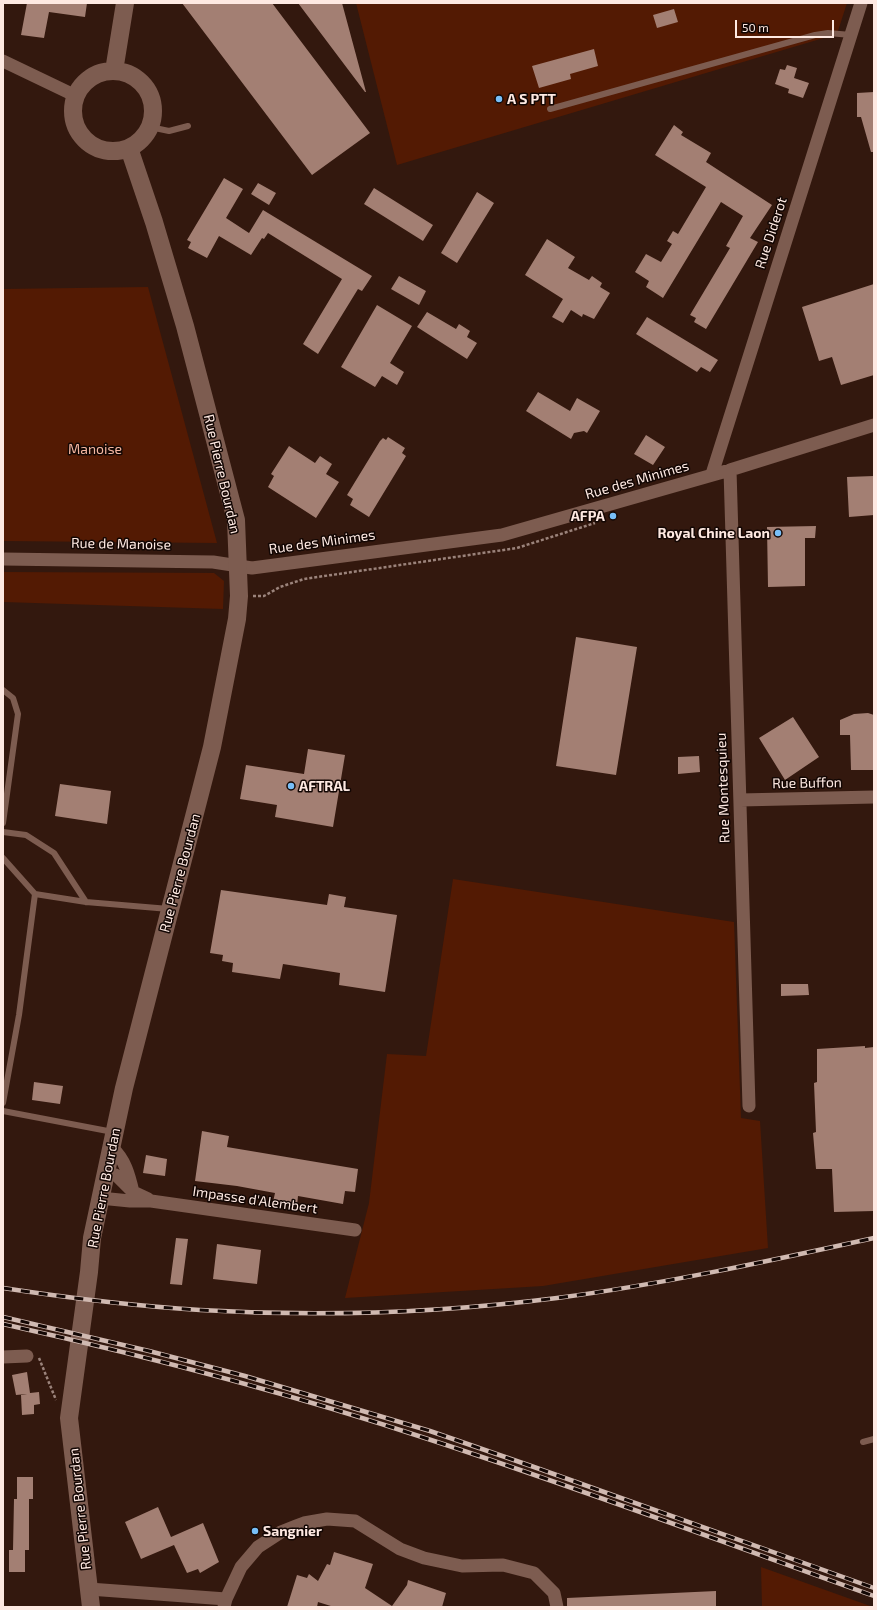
<!DOCTYPE html>
<style>
body{margin:0}
#map{position:relative;width:877px;height:1610px;overflow:hidden;background:#33180e;font-family:"Exo 2",sans-serif}
canvas{display:block}
.frame{position:absolute;inset:0;border:4px solid #fee9e2;pointer-events:none}
.scale{position:absolute;left:735px;top:20px;width:99px;height:18px;box-sizing:border-box;border:2px solid #fee9e2;border-top:0;padding-left:5px;font-size:12px;line-height:14px;white-space:nowrap;color:#fee9e2;-webkit-text-stroke:3px #130704;paint-order:stroke}
</style>
<div id="map">
<canvas width="877" height="1610"></canvas>
<div class="frame"></div>
<div class="scale">50 m</div>
</div>
<script>
const context = document.querySelector('canvas').getContext('2d');
context.lineJoin = 'round';
function fill(path, color) { context.fillStyle = color; context.fill(path, 'evenodd'); }
function strokePath(path, color, width, dash) { context.strokeStyle = color; context.lineWidth = width; context.lineCap = dash ? 'butt' : 'round'; context.setLineDash(dash || []); context.stroke(path); }
function label(font, color, halo, rows, align = 'center') {
  context.font = font + ' "Exo 2",sans-serif'; context.lineWidth = 3; context.setLineDash([]); context.textBaseline = 'middle'; context.strokeStyle = halo; context.fillStyle = color; for (const [text, x, y, turn = 0] of rows) {
    context.save(); context.translate(x, y); context.rotate((+turn || 0) * Math.PI / 180); context.textAlign = isNaN(turn) ? turn : align; if (halo) context.strokeText(text, 0, 0); context.fillText(text, 0, 0); context.restore();
  }
}
fill(new Path2D(`
 M356 3H847L837 34 397 165Z
 M148 287 217 543 3 541V289Z
 M3 572 214 573 224 581 223 609 3 602Z
 M453 879 734 922 741 1118 760 1121 768 1248 543 1286 345 1298 369 1203 387 1054 426 1056Z
 M761 1567 873 1607H762Z`), '#531a03');
fill(new Path2D(`
 M27 3H87L85 17 49 12 44 38 21 35Z
 M182 3H272L370 133 312 175Z
 M298 3H342L366 92H365Z
 M674 9 678 22 657 28 653 15Z
 M594 49 598 66 570 74 571 79 539 88 532 66Z
 M787 65 797 68 794 78 809 83 803 98 788 93 789 89 775 84 780 69 785 70Z
 M874 92V152H871L861 117H857V93Z
 M674 125 683 132 681 135 711 153 706 162 772 205 750 238 758 242 706 329 694 322 696 318 690 315 730 248 726 246 743 216 721 202 663 298 646 287 649 281 635 272 646 254 661 262 672 244 667 241 673 231 678 234 706 187 655 155Z
 M224 178 243 189 226 218 249 233 263 210 372 276 362 291 358 289 318 354 303 344 342 279 268 233 264 239 262 238 251 255 219 236 207 258 188 248 191 242 187 240Z
 M258 183 276 193 269 205 251 194Z
 M374 188 433 225 423 241 364 204Z
 M477 192 494 203 457 263 441 253Z
 M547 239 575 257 568 268 589 280 592 276 602 283 600 287 610 293 594 319 583 314 582 317 571 310 563 323 552 317 563 299 525 275Z
 M399 276 426 291 419 305 391 289Z
 M874 284V375L841 385 832 357 819 361 802 307Z
 M377 305 412 326 390 363 404 372 397 385 382 376 375 387 341 367Z
 M427 312 456 329 459 324 470 331 467 337 477 343 467 359 417 327Z
 M647 317 718 360 710 372 701 367 697 372 636 334Z
 M538 392 570 411 577 398 600 411 587 433 584 431 574 433 571 439 526 411Z
 M646 435 665 447 653 465 634 454Z
 M388 437 405 448 402 453 406 456 369 517 350 505 353 499 347 495 380 441 383 438 386 440Z
 M289 446 315 463 320 456 332 464 326 474 339 482 316 518 268 487 274 476 271 474Z
 M874 476V515L849 517 847 477Z
 M816 526 815 538H805V586L768 587 767 527Z
 M576 637 637 647 616 775 556 766Z
 M868 713 874 715V770H851L850 735H840V720L854 714Z
 M793 717 819 757 785 780 759 738Z
 M308 749 345 755 333 827 275 817 277 805 240 799 246 765 304 774Z
 M699 756 700 772 678 774V757Z
 M60 784 111 791 107 824 55 816Z
 M221 890 327 905 329 894 346 897 344 907 397 915 385 992 339 985 340 973 283 964 280 979 232 972 233 963 222 961 223 955 210 953Z
 M781 984H808L809 995 781 996Z
 M865 1046V1048L874 1047V1211L834 1212 832 1169H816L813 1133 816 1132 814 1083 817 1082V1049Z
 M34 1082 63 1086 60 1104 32 1100Z
 M202 1131 229 1136 227 1147 358 1169 355 1192 345 1191 343 1204 298 1196 297 1206 273 1202 275 1193 237 1186 195 1181Z
 M146 1155 167 1159 165 1176 143 1173Z
 M176 1238 188 1239 182 1285 170 1284Z
 M217 1244 261 1250 257 1284 213 1279Z
 M27 1372 30 1393 39 1392 40 1404 34 1405V1414L22 1415 21 1395 27 1394 16 1395 12 1375Z
 M17 1477H33V1499H29V1550H25V1572H9V1550H13L14 1499H17Z
 M158 1507 171 1537 203 1523 219 1562 200 1573 198 1569 187 1573 174 1545 141 1559 125 1522Z
 M334 1552 373 1564 365 1588 392 1606 407 1585 408 1580 446 1593 442 1607H334L318 1602 317 1607H287L297 1575 307 1578 309 1574 318 1581 327 1564 330 1565Z
 M716 1591V1607H567V1598Z`), '#a37f73');
strokePath(new Path2D(`
 M253 596H264L280 587 304 579 517 548 595 523
 M39 1358 56 1400`), '#9b837b', 2.5, [3, 2]);
strokePath(new Path2D(`
 M550 109 815 35 828 33 851 35
 M150 127 169 131 188 126
 M3 690 13 698 18 714 3 823
 M3 832 26 835 54 853 86 902
 M3 858 35 894
 M3 1103 19 1015 35 894 86 902 169 909
 M3 1111 113 1132
 M863 1442 874 1439`), '#7d5c50', 6);
strokePath(new Path2D(`
 M3 61 76 96
 M730 470 749 1106
 M712 474 861 3
 M3 559 213 562 252 568 502 535 730 470 874 425
 M740 800 874 797
 M112 1148C125 1159 129 1175 133 1192
 M106 1173 116 1175 133 1192 148 1199
 M100 1198 130 1201H151L355 1230
 M3 1357 27 1356
 M89 1589 226 1599
 M224 1607 226 1599 241 1567 258 1547 281 1532 296 1526 304 1523 327 1519 355 1521 400 1549 424 1558 462 1566 503 1565 534 1573 554 1593 557 1607`), '#7d5c50', 13);
strokePath(new Path2D(`
 M114 71 125 3
 M73 111a40 40 0 1 1 80 0a40 40 0 1 1-80 0Z
 M91 1607 69 1418 89 1272 92 1238 124 1088 212 747 237 619 239 596 236 520 185 326 154 222 129 148`), '#7d5c50', 18);
const rail = new Path2D(`
 M3 1288C69 1298 134 1306 200 1310 319 1317 439 1313 557 1298 664 1284 769 1261 874 1238
 M3 1317 149 1351 245 1376 430 1431 534 1467 874 1588
 M3 1324C146 1356 289 1393 428 1439 578 1488 726 1543 874 1596`);
strokePath(rail, '#d0b9b1', 4.5);
strokePath(rail, '#130704', 3, [9]);
for (const [x, y, r, color] of [
 [499,99,4,"#78bff8"],
 [613,516,4,"#78bff8"],
 [778,533,4,"#78bff8"],
 [291,786,4,"#78bff8"],
 [255,1531,4,"#78bff8"]
]) { const dot = new Path2D(); dot.arc(x, y, r, 0, 2 * Math.PI); context.fillStyle = color; context.fill(dot); strokePath(dot, '#130704', 1.5); }
label('bold 14px', '#fee9e2', '#130704', [
 ["A S PTT",507,99],
 ["AFPA",605,516,"right"],
 ["Royal Chine Laon",770,533,"right"],
 ["AFTRAL",299,786],
 ["Sangnier",263,1531]
], 'left');
label('14px', '#fee9e2', '#130704', [
 ["Rue Diderot",771,233,-72],
 ["Rue Pierre Bourdan",222,474,77],
 ["Rue des Minimes",637,480,-16],
 ["Rue des Minimes",322,542,-8],
 ["Rue de Manoise",121,544,1],
 ["Rue Buffon",807,783,-1],
 ["Rue Montesquieu",723,788,-92],
 ["Rue Pierre Bourdan",180,873,-75],
 ["Rue Pierre Bourdan",104,1188,-79],
 ["Impasse d'Alembert",255,1200,8],
 ["Rue Pierre Bourdan",80,1509,-96]
]);
label('14px', '#f5b6a0', '#130704', [
 ["Manoise",95,449]
]);
</script>
